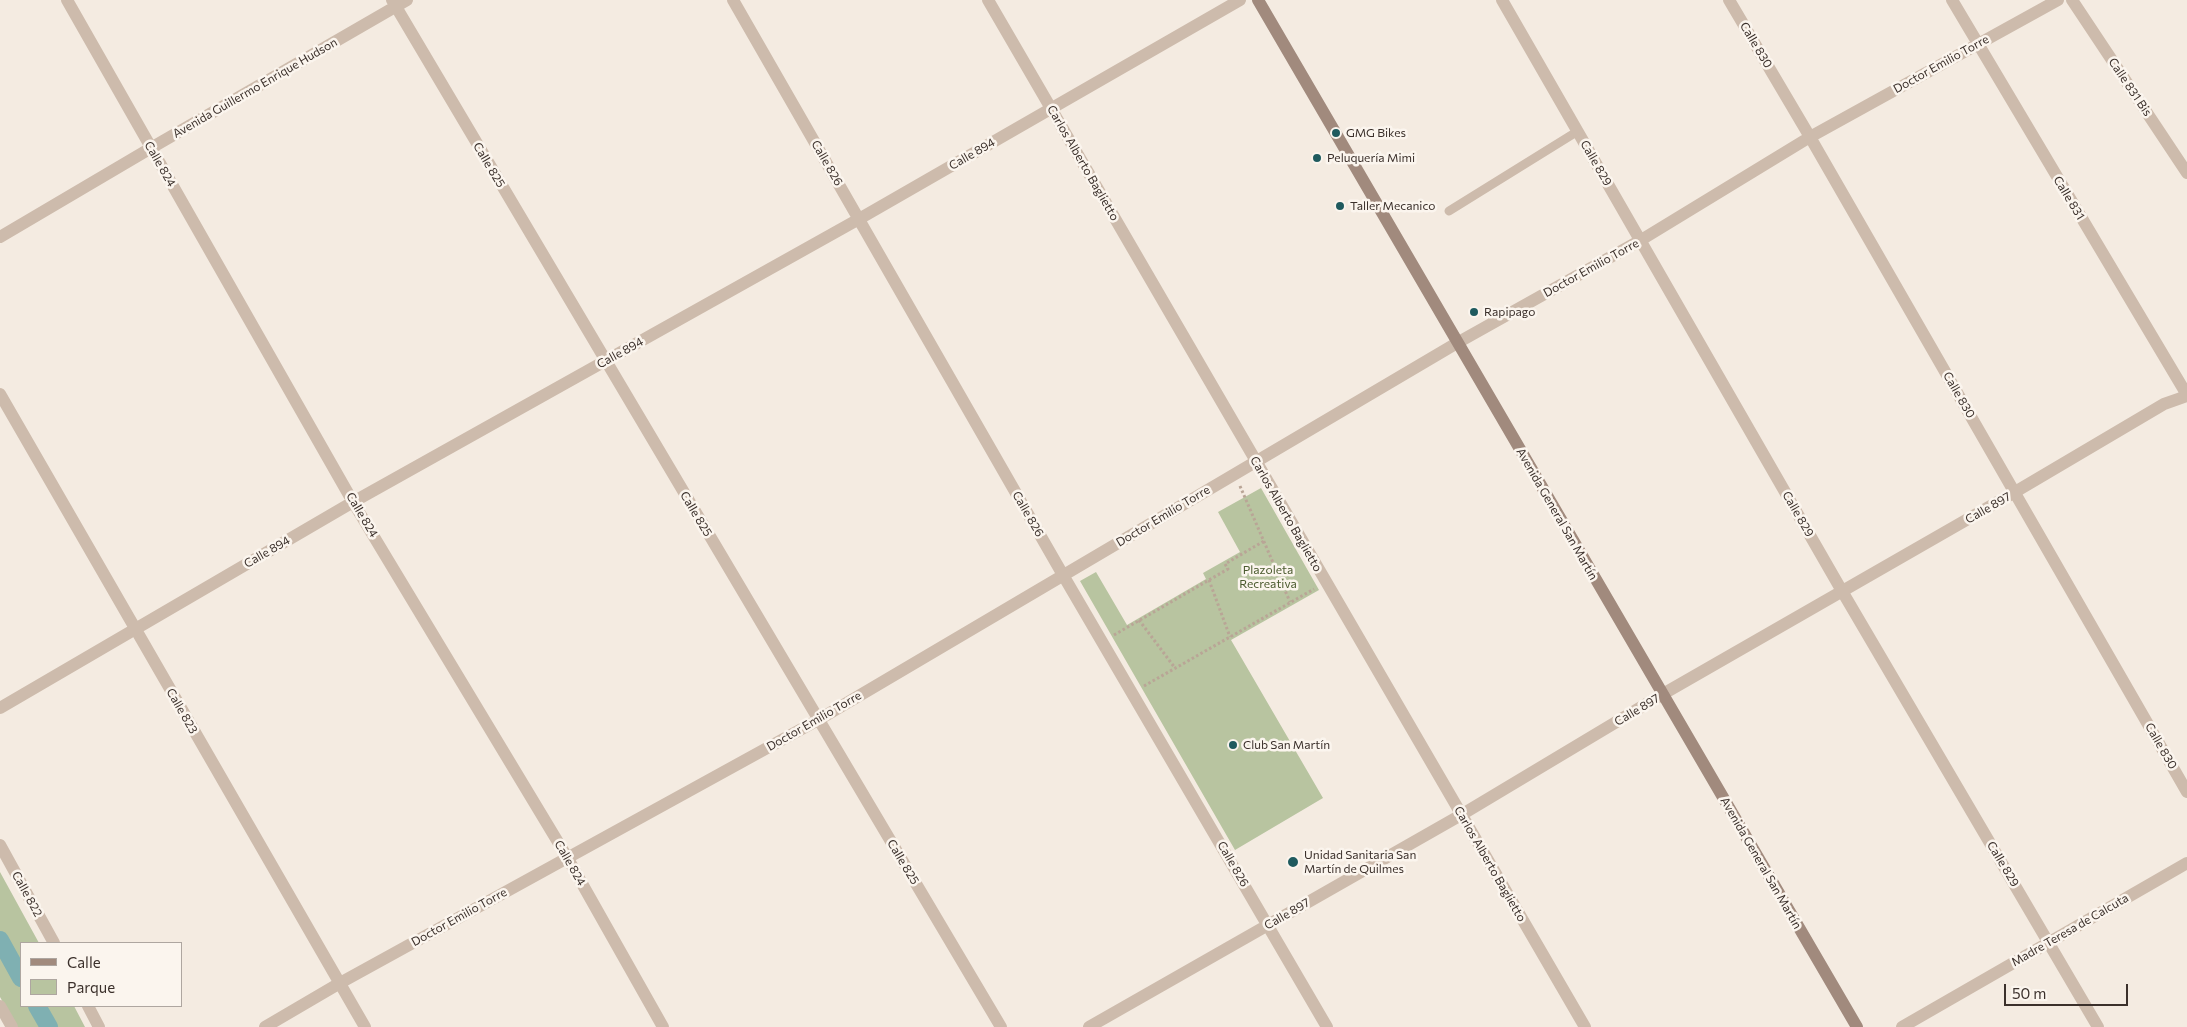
<!DOCTYPE html>
<meta charset="utf-8">
<style>
body{margin:0}
#map{position:relative;width:2187px;height:1027px;overflow:hidden;background:#f4ebe1;font-family:Commissioner,sans-serif}
canvas{display:block}
.legend{position:absolute;left:20px;top:942px;width:162px;height:65px;box-sizing:border-box;background:#fbf5ee;border:1px solid #aea6a0;margin:0;padding:6px 9px;list-style:none;font-size:15px;color:#3b302b}
.legend li{display:flex;align-items:center;gap:10px;height:25px}
.legend b{width:25px;border:1px solid #aea6a0}
.scale{position:absolute;left:2004px;top:984px;width:124px;height:22px;box-sizing:border-box;border:2px solid #3b302b;border-top:0;padding-left:6px;font-size:15px;line-height:18px;white-space:nowrap;color:#3b302b;-webkit-text-stroke:4px #fbf5ee;paint-order:stroke}
</style>
<div id="map">
<canvas width="2187" height="1027"></canvas>
<ul class="legend">
<li><b style="height:6px;background:#a18a7d"></b>Calle</li>
<li><b style="height:14px;background:#b8c4a0"></b>Parque</li>
</ul>
<div class="scale">50 m</div>
</div>
<script>
const context = document.querySelector('canvas').getContext('2d');
context.lineJoin = 'round';
function fill(path, color) { context.fillStyle = color; context.fill(path, 'evenodd'); }
function strokePath(path, color, width, dash) { context.strokeStyle = color; context.lineWidth = width; context.lineCap = dash ? 'butt' : 'round'; context.setLineDash(dash || []); context.stroke(path); }
function label(font, color, halo, rows, align = 'center') {
  context.font = font + ' Commissioner,sans-serif'; context.lineWidth = 5; context.setLineDash([]); context.textBaseline = 'middle'; context.strokeStyle = halo; context.fillStyle = color; for (const [text, x, y, turn = 0] of rows) {
    context.save(); context.translate(x, y); context.rotate((+turn || 0) * Math.PI / 180); context.textAlign = isNaN(turn) ? turn : align; if (halo) context.strokeText(text, 0, 0); context.fillText(text, 0, 0); context.restore();
  }
}
fill(new Path2D(`
 M1261 488 1319 590 1231 640 1323 798 1235 850 1080 581 1096 572 1127 625 1206 579 1203 573 1240 552 1218 512Z
 M0 872 39 943H21V1006H74L85 1027H17L0 997Z`), '#b8c4a0');
strokePath(new Path2D(`
 M0 940 21 978
 M37 1006 49 1027`), '#7fb0b2', 18);
strokePath(new Path2D(`
 M1240 486 1290 602
 M1209 580 1230 637
 M1139 620 1175 668
 M1114 635 1228 569 1225 564 1264 541
 M1144 686 1314 589`), '#b9a596', 3, [2.5, 2.5]);
strokePath(new Path2D(`
 M1449 211 1578 131`), '#cdbbac', 9);
strokePath(new Path2D(`
 M67 0 353 502 567 857 663 1027
 M392 0 1001 1027
 M733 0 1063 575 1327 1027
 M988 0 1585 1027
 M1502 0 1842 591 2098 1027
 M1729 0 1810 137 2187 792
 M1952 0 2187 395
 M2072 0 2187 173
 M0 237 151 148 407 0
 M0 394 365 1027
 M0 708 353 502 859 219 1240 0
 M0 845 54 943
 M0 1006 12 1027
 M88 1006 99 1027
 M265 1027 340 983 818 720 1457 343 1641 240 1810 137 2058 0
 M1089 1027 1461 815 1663 694 2015 492 2164 404 2187 396
 M1902 1027 2187 863`), '#cdbbac', 12);
strokePath(new Path2D(`
 M1258 0 1857 1027`), '#a18a7d', 12);
for (const [x, y, r, color] of [
 [1336,133,5,"#1f5a5e"],
 [1317,158,5,"#1f5a5e"],
 [1340,206,5,"#1f5a5e"],
 [1474,312,5,"#1f5a5e"],
 [1233,745,5,"#1f5a5e"],
 [1293,862,6,"#1f5a5e"]
]) { const dot = new Path2D(); dot.arc(x, y, r, 0, 2 * Math.PI); context.fillStyle = color; context.fill(dot); strokePath(dot, '#fbf5ee', 2); }
label('12px', '#3b302b', '#fbf5ee', [
 ["Calle 830",1756,45,59],
 ["Doctor Emilio Torre",1941,64,-29],
 ["Calle 831 Bis",2130,87,56],
 ["Avenida Guillermo Enrique Hudson",255,88,-30],
 ["Calle 894",972,154,-30],
 ["Calle 826",827,163,60],
 ["Carlos Alberto Baglietto",1083,163,60],
 ["Calle 829",1596,163,60],
 ["Calle 824",160,164,60],
 ["Calle 825",489,165,59],
 ["Calle 831",2069,198,59],
 ["Doctor Emilio Torre",1591,268,-29],
 ["Calle 894",620,353,-29],
 ["Calle 830",1959,395,60],
 ["Calle 897",1988,508,-30],
 ["Calle 825",696,514,59],
 ["Calle 826",1028,514,60],
 ["Carlos Alberto Baglietto",1286,514,60],
 ["Avenida General San Martín",1557,514,60],
 ["Calle 829",1798,514,60],
 ["Calle 824",362,515,59],
 ["Doctor Emilio Torre",1163,516,-31],
 ["Calle 894",267,552,-30],
 ["Calle 897",1637,710,-31],
 ["Calle 823",182,711,60],
 ["Doctor Emilio Torre",814,721,-30],
 ["Calle 830",2161,746,60],
 ["Calle 825",903,862,59],
 ["Calle 824",570,863,60],
 ["Avenida General San Martín",1761,863,60],
 ["Calle 826",1233,864,60],
 ["Carlos Alberto Baglietto",1490,864,60],
 ["Calle 829",2003,864,59],
 ["Calle 822",27,894,61],
 ["Calle 897",1287,914,-30],
 ["Doctor Emilio Torre",459,917,-29],
 ["Madre Teresa de Calcuta",2070,930,-30]
]);
label('12px', '#3b302b', '#fbf5ee', [
 ["GMG Bikes",1346,133],
 ["Peluquería Mimi",1327,158],
 ["Taller Mecanico",1350,206],
 ["Rapipago",1484,312],
 ["Club San Martín",1243,745],
 ["Unidad Sanitaria San",1304,855],
 ["Martín de Quilmes",1304,869]
], 'left');
label('12px', '#4a5a2e', '#fbf5ee', [
 ["Plazoleta",1268,570],
 ["Recreativa",1268,584]
]);
</script>
